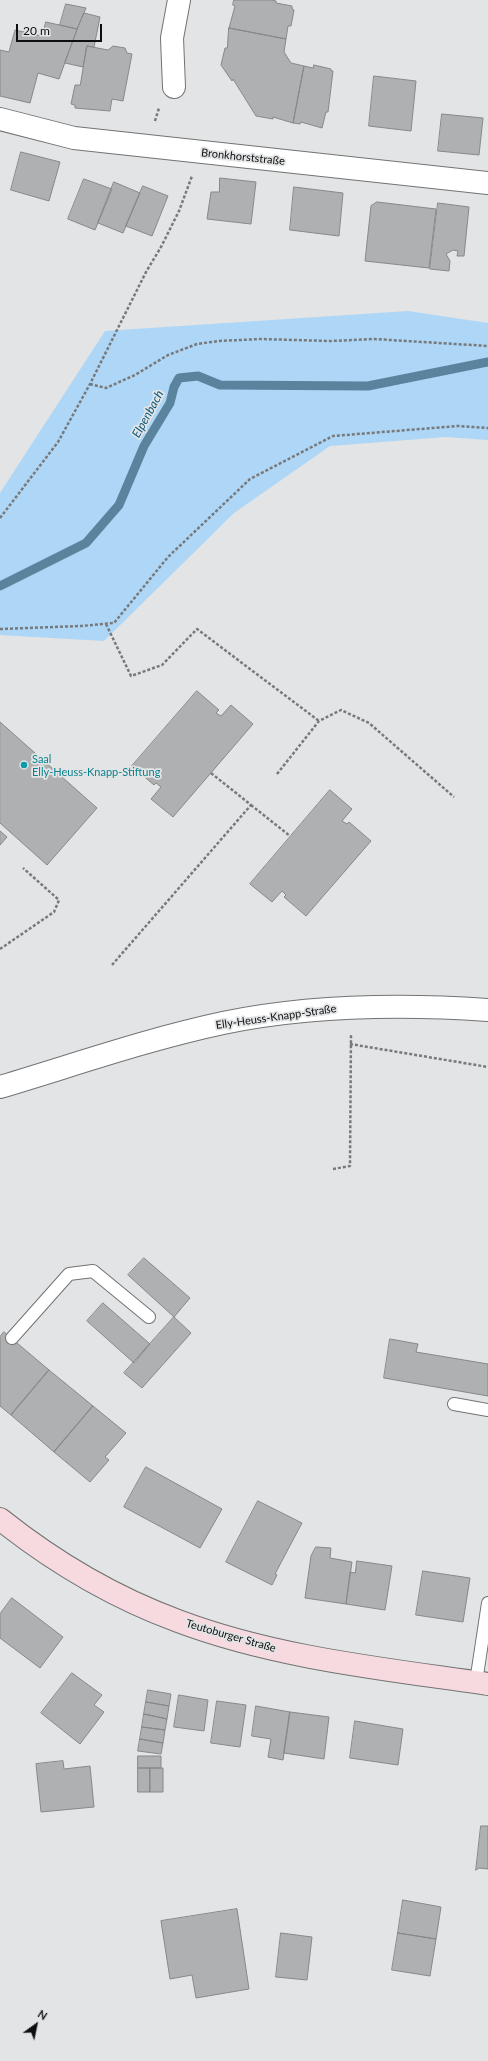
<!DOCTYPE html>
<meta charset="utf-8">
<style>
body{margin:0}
#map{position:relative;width:488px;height:2061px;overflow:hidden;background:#e2e4e5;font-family:Lato,sans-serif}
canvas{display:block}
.north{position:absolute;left:16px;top:2005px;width:40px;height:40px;-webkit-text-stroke:3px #e2e4e5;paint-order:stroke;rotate:33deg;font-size:11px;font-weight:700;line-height:16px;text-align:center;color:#0e0e0f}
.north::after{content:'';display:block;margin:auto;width:14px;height:18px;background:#0e0e0f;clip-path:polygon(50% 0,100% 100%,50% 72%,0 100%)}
.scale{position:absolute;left:16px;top:24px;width:86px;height:18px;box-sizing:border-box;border:2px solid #0e0e0f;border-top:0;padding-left:5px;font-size:12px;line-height:14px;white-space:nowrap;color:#0e0e0f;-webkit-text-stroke:3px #e2e4e5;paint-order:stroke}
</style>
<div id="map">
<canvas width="488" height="2061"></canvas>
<div class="north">N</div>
<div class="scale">20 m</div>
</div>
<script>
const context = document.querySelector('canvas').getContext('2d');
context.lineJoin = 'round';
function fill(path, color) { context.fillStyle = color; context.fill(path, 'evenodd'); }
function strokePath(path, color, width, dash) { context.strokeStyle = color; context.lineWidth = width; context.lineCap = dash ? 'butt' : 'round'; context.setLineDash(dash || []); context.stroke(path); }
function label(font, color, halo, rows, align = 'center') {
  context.font = font + ' Lato,sans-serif'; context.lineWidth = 3.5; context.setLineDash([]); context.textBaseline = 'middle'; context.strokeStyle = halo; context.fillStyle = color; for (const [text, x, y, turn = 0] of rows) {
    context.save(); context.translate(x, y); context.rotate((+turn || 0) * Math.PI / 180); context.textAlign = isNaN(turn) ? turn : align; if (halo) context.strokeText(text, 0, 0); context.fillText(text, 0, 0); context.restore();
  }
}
fill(new Path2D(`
 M408 311 488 323V440L446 437 330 446 234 513 104 641 0 635V493L105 331Z`), '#aed6f6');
strokePath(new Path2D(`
 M0 586 86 543 119 505 144 446 170 403 174 387 179 378 198 376 220 385 368 386 488 362`), '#5a849d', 9);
const building = new Path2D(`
 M234 0H272L276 1V3L292 6V9L294 10 291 26H288L286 39 229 28 235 6 233 5Z
 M66 4 86 8 77 29 60 25Z
 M84 13 100 17 94 47 87 46 83 67 65 63Z
 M46 22 77 29 59 79 38 73 30 103 0 96V50L9 52 15 30 42 36Z
 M229 28 286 39 284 52 291 63 304 66 293 123 273 117V119L256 116 233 79 232 81 221 65 225 48H227Z
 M87 46 108 50 113 46 125 48 127 53 132 54 123 101 112 99 110 111 75 108V105L71 104 75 85H80Z
 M314 65 331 69V71H333L328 112H326L322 128 301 122 300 124 293 123 304 66 313 68Z
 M374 76 416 81 411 131 369 126Z
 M442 114 483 118 479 155 438 151Z
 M21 152 60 162 49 201 11 190Z
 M220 178 256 182 251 224 207 219 211 192H219Z
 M84 179 112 189 95 230 68 219Z
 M114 182 140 193 123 233 98 223Z
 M143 186 168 196 152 236 126 226Z
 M294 187 343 193 339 236 290 230Z
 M377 202 436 209 429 268 365 261 371 206Z
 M438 203 469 207 464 256H457L458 251 453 250 446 254 450 261 449 271 430 269Z
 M197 691 219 710 216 713 221 716 231 705 253 724 173 817 151 799 161 787 156 783 154 785 132 766Z
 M0 722 97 808 47 865 0 823Z
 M330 790 352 809 342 821 347 824 349 822 371 841 306 916 284 897 286 895 282 891 272 902 250 884Z
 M0 831 7 837 0 845Z
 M144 1258 190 1298 174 1317 128 1275Z
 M103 1303 150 1344 134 1363 87 1321Z
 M174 1317 191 1333 142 1388 124 1373Z
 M4 1332 49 1370 11 1415 0 1406V1337Z
 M390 1339 418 1344 416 1352 488 1364V1396L384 1378Z
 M49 1370 93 1406 54 1452 11 1415Z
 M93 1406 126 1433 105 1457 109 1460 90 1482 54 1452Z
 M146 1467 222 1509 200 1548 124 1507Z
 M258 1501 302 1523 275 1574 277 1575 272 1585 226 1562Z
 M316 1547 331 1548 330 1558 352 1562 346 1604 305 1598 311 1556Z
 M357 1561 392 1566 385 1610 346 1604 350 1572 355 1573Z
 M423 1571 470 1578 463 1622 416 1615Z
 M12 1598 63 1637 40 1668 0 1638V1614Z
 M72 1673 102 1695 94 1705 104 1712 80 1744 41 1713Z
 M148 1690 171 1694 169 1706 146 1702Z
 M179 1695 208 1700 204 1731 174 1727Z
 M217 1701 246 1705 240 1747 211 1743Z
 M146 1702 169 1706 167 1719 144 1714Z
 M256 1706 290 1712 283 1760 268 1757 271 1739 252 1736Z
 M290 1712 329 1717 324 1759 284 1753Z
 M144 1714 167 1719 165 1730 142 1727Z
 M355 1721 403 1729 398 1765 350 1758Z
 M142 1727 165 1730 163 1743 140 1739Z
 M140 1739 163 1743 161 1754 138 1751Z
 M138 1756H161V1768H138Z
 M63 1761 64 1769 90 1766 94 1807 41 1812 36 1764Z
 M138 1768H150V1792H138Z
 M150 1768H163V1792H150Z
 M481 1826H488V1869L479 1868 476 1870Z
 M403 1900 441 1907 436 1939 398 1933Z
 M237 1909 249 1989 196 1998 192 1975 170 1979 161 1921Z
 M281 1933 312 1937 307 1980 276 1977Z
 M398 1933 436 1939 430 1976 392 1970Z`);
fill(building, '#aeb0b1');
strokePath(building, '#868889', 1);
const lane = new Path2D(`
 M12 1338 69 1274 93 1271 149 1317
 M454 1404 488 1410
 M476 1682 488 1603`);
const street = new Path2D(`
 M174 87 172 38 179 0
 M0 119 74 138 488 183
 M0 1087C74 1065 148 1039 223 1023 310 1005 400 1004 488 1010`);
const secondary = new Path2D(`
 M0 1519C54 1562 113 1597 178 1621 276 1658 385 1669 488 1684`);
strokePath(lane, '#717374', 14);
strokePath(street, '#717374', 24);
strokePath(secondary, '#717374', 24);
strokePath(new Path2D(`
 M155 121 159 108
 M90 384 106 388 135 375 168 355 197 344 219 341 260 339 331 341 374 339 488 346
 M0 518 58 442 90 384 146 272 161 247 179 211 192 176
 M106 624 131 676 162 665 197 629 319 721
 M0 629 81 626 114 623 168 557 250 479 333 436 458 426 488 428
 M277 774 319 721 341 710 369 723 454 797
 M251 805 290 836
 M0 949 54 912 59 900 23 868
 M112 965 251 805 211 773
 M350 1044 488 1067
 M333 1169 350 1166 351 1034`), '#78797a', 2.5, [3, 2]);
strokePath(lane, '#fff', 12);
strokePath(street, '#fff', 22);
strokePath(secondary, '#f7dadf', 22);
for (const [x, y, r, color] of [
 [24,765,4,"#0f9aa8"]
]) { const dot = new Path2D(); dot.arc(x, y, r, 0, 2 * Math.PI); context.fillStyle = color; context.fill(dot); strokePath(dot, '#e2e4e5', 1.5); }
label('11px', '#0e0e0f', '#e2e4e5', [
 ["Bronkhorststraße",243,157,6],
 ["Elly-Heuss-Knapp-Straße",276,1017,-8],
 ["Teutoburger Straße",231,1636,16]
]);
label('11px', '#0d838f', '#e2e4e5', [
 ["Saal",32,759],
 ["Elly-Heuss-Knapp-Stiftung",32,772]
], 'left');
label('italic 12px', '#0f5a7d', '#e2e4e5', [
 ["Elpenbach",148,414,-61]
]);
</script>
